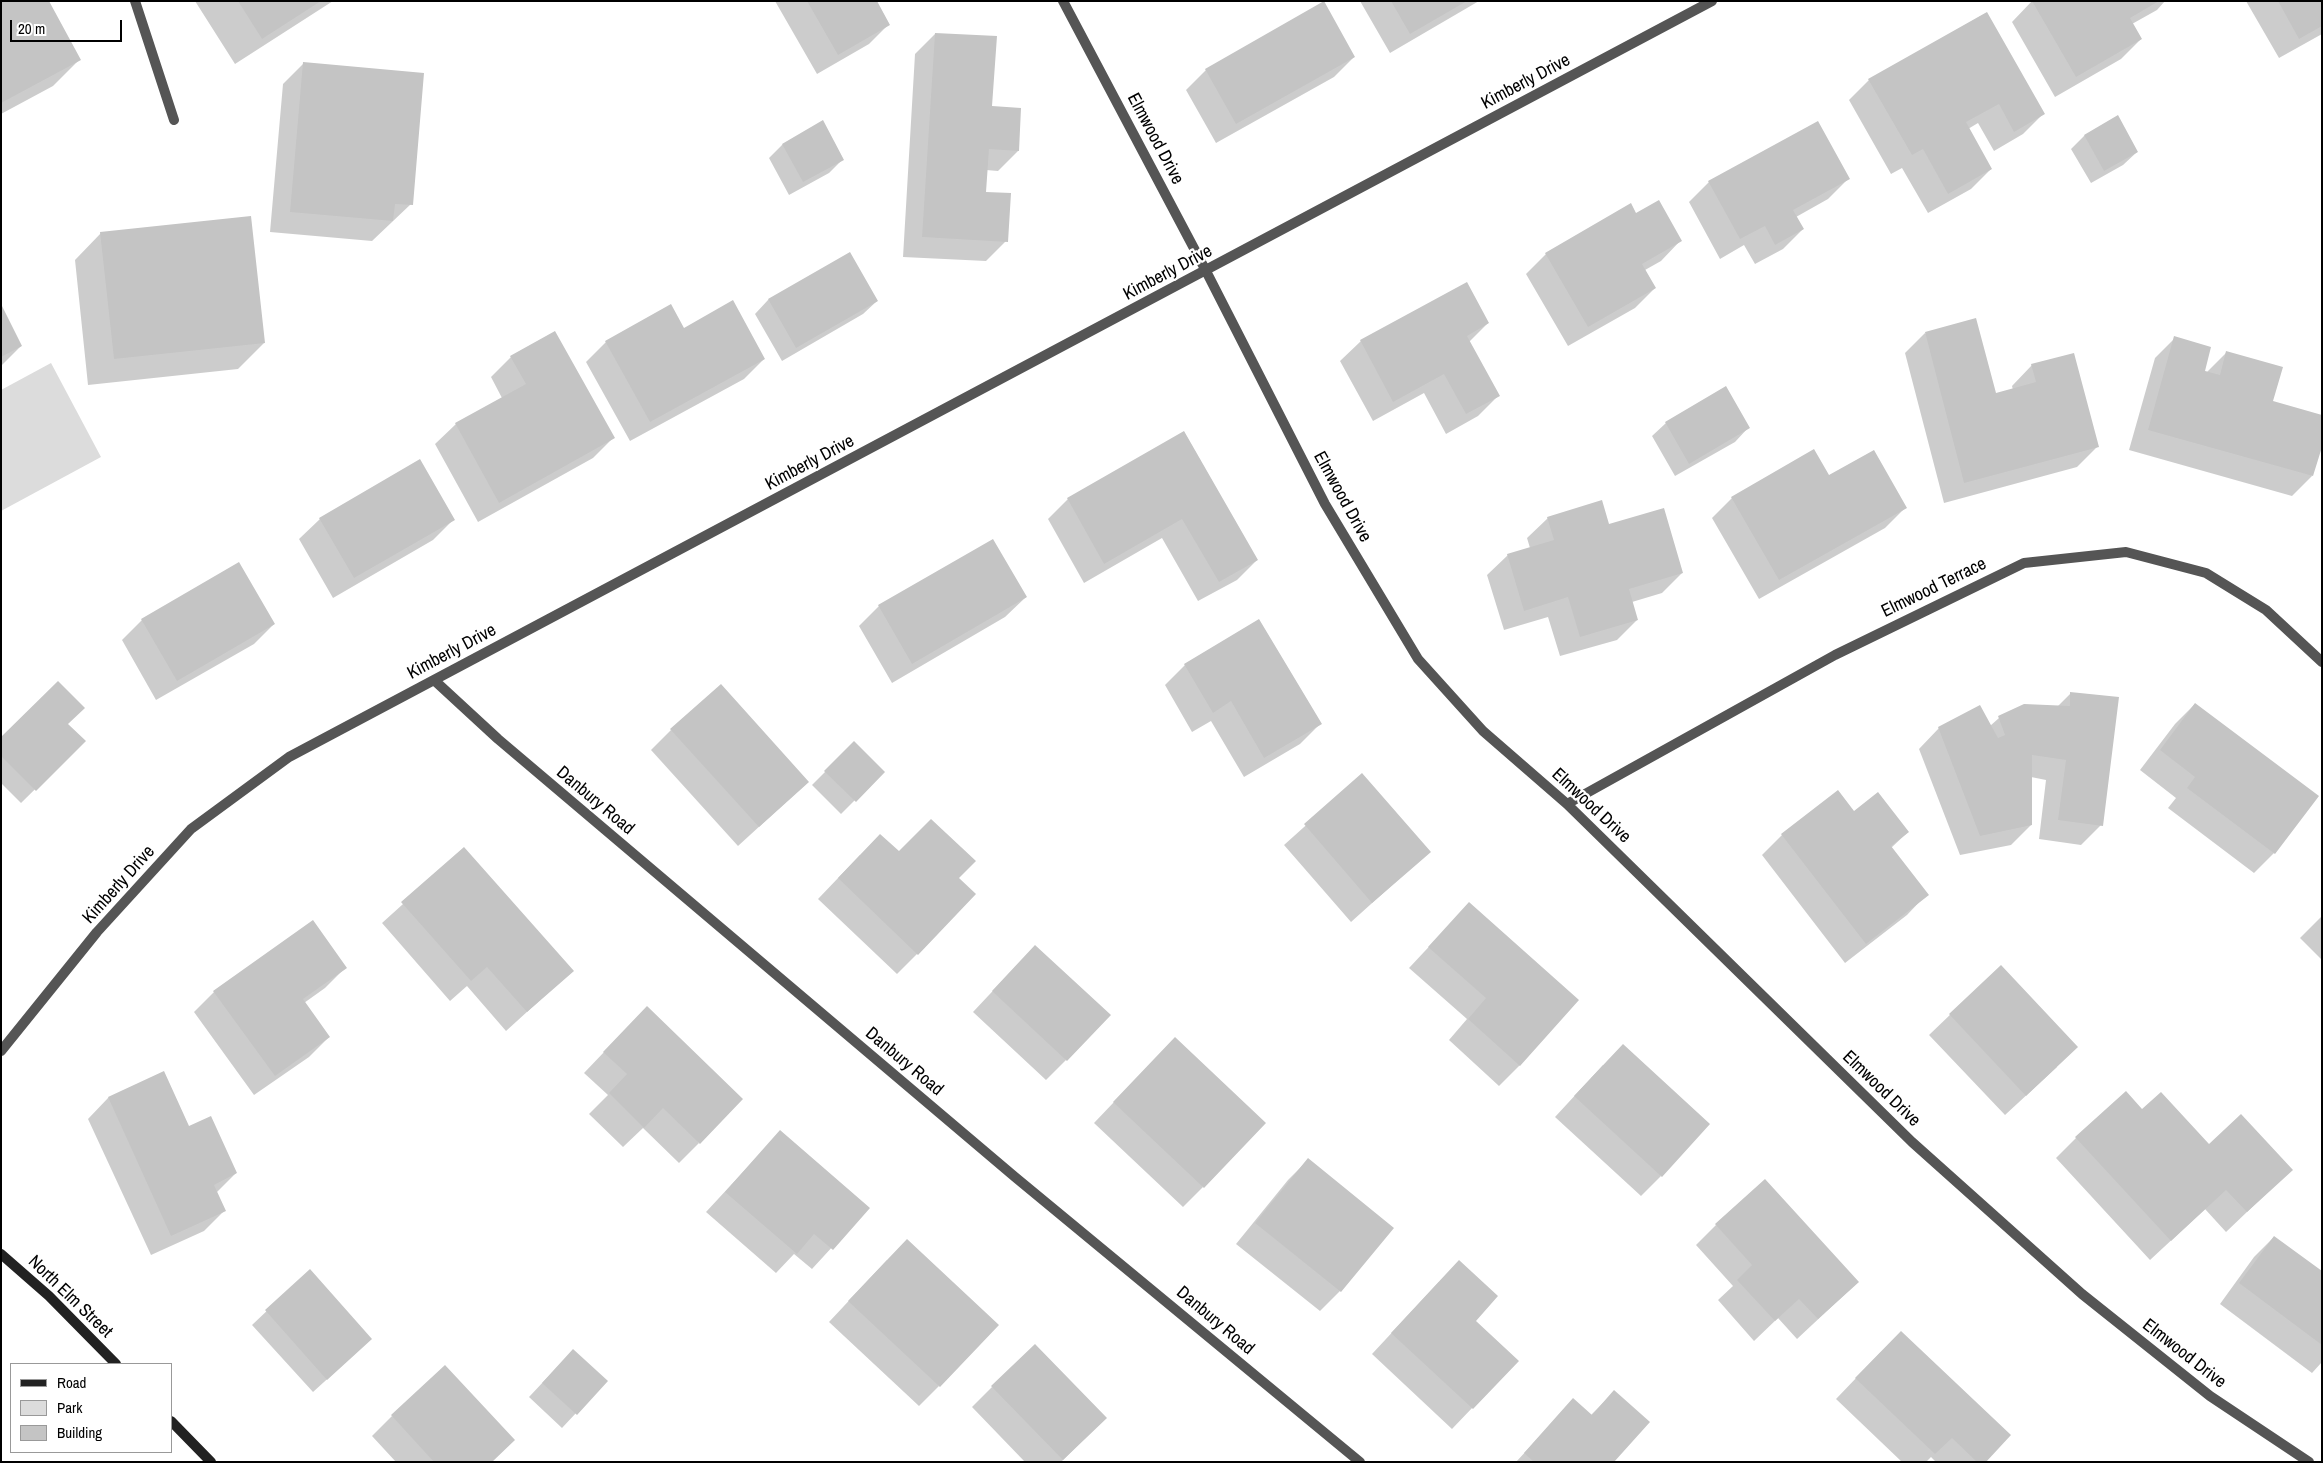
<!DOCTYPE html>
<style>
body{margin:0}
#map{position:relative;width:2323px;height:1463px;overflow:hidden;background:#fff;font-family:"Archivo Narrow",sans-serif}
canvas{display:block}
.frame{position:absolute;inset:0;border:2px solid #000;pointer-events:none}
.legend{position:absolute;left:10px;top:1363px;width:162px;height:90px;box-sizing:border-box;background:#fff;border:1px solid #999;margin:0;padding:6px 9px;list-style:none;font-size:15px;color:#000}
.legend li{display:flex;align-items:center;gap:10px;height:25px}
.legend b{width:25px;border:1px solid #999}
.scale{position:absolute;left:10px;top:20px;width:112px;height:22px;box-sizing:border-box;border:2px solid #000;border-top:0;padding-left:6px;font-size:15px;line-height:18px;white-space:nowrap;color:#000;-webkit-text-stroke:4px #fff;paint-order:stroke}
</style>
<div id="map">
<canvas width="2323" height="1463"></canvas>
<div class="frame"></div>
<ul class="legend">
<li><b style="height:6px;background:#222"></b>Road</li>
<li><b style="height:14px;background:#dcdcdc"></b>Park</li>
<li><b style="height:14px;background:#c4c4c4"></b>Building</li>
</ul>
<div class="scale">20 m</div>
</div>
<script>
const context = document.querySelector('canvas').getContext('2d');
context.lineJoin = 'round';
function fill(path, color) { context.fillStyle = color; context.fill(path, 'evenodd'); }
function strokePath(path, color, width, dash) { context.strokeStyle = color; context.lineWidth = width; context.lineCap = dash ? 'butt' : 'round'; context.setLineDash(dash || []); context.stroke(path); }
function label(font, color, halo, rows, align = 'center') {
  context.font = font + ' "Archivo Narrow",sans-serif'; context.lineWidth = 4.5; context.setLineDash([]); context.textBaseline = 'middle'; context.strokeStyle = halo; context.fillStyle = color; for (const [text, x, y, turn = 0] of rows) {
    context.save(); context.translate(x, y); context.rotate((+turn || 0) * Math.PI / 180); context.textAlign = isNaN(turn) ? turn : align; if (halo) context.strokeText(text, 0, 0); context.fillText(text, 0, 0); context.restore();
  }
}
fill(new Path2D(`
 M51 363 101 457 1 511V390Z`), '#dcdcdc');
fill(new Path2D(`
 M1 1 79 60 53 86 1 114Z
 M195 1H333L235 64Z
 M775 1H876L889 24 869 44 817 74Z
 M1360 1H1479L1390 53Z
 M2032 1H2165L2157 10 2132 24 2141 39 2121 59 2055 97 2012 22Z
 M2246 1H2322V34L2279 58Z
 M1986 13 2043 114 2023 134 1994 151 1978 123 1968 129 1991 169 1971 189 1928 213 1902 168 1891 174 1849 100 1869 80Z
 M935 34 991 107 1018 151 998 171 986 170 985 194 1006 241 986 261 903 257 915 54Z
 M1354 57 1334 77 1216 143 1186 90 1206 70Z
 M303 64 411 204 372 241 270 232 283 84Z
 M2117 117 2137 152 2123 165 2091 183 2071 149 2084 136Z
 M823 122 843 159 829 173 789 195 769 158 782 145Z
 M1817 123 1848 179 1828 199 1796 217 1803 229 1783 249 1755 264 1744 245 1720 259 1689 202 1709 182Z
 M1636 214 1681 240 1661 261 1645 270 1655 288 1635 308 1568 346 1526 274 1546 254Z
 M101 233 264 343 238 369 88 385 75 260Z
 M849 254 877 301 863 314 782 361 755 314 768 300Z
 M1466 284 1488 323 1469 342 1498 396 1478 416 1446 434 1424 393 1373 421 1340 361 1361 341Z
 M1 307 21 346 1 366Z
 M683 329 764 359 744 379 630 441 586 362 606 342Z
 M554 333 613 438 593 458 478 522 435 444 456 424 502 398 491 377 511 357Z
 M1925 333 1995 394 2013 390 2012 386 2032 365 2097 447 2077 467 1944 503 1905 353Z
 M2175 338 2203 371 2207 372 2227 352 2272 402 2312 476 2292 496 2129 450 2155 358Z
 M1666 423 1748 428 1735 442 1675 476 1652 436Z
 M1184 432 1257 560 1237 580 1198 601 1162 538 1084 583 1048 519 1068 499Z
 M1829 477 1905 508 1885 528 1759 599 1712 518 1732 498Z
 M1548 518 1608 526 1682 573 1662 593 1632 602 1637 620 1617 640 1560 656 1548 617 1504 630 1487 575 1508 555 1530 548 1527 538Z
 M320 519 453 520 433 540 333 598 299 539Z
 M1026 597 1005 617 892 683 859 626 879 606Z
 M142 620 274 624 254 644 156 700 122 640Z
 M1185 665 1320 724 1300 744 1244 777 1211 721 1192 732 1165 685Z
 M2071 693 2101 825 2081 845 2039 839 2046 780 2031 777V825L2011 845 1960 855 1919 749 1939 728 1990 726 1999 718 2057 707Z
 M2195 704 2274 853 2254 873 2168 808 2176 798 2140 770 2175 724Z
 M67 724 84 741 21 803 1 783V739Z
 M671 730 808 782 738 846 651 750Z
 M854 743 883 772 841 814 812 785Z
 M1362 775 1429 852 1351 922 1284 845Z
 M1838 791 1854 812 1908 832 1891 848 1927 894 1907 915 1845 963 1762 855 1782 835Z
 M464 849 572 971 506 1031 467 986 450 1001 382 923Z
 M899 853 958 878 917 954 897 974 818 899 860 855Z
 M1469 904 1520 1065 1499 1086 1449 1040 1467 1019 1409 968Z
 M2322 916V960L2300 938Z
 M1035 946 1066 1060 1046 1080 973 1012Z
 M2001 966 2057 1067 2005 1115 1929 1035Z
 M345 968 325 988 304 1003 329 1037 309 1057 254 1095 194 1012 214 992Z
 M627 1028 699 1143 679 1163 643 1128 623 1147 589 1114 608 1095 584 1073Z
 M1155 1059 1203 1187 1183 1207 1094 1123Z
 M1603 1065 1661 1176 1641 1196 1555 1117Z
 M163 1073 189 1128 236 1173 216 1193 224 1211 204 1231 151 1255 88 1119 108 1098Z
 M2142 1110 2209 1146 2291 1170 2226 1232 2205 1209 2150 1260 2056 1158 2076 1138Z
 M780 1132 868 1208 812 1269 794 1254 776 1273 706 1212Z
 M1308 1160 1392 1228 1340 1291 1320 1311 1236 1244 1288 1180Z
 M1716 1225 1858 1282 1797 1339 1778 1318 1754 1341 1718 1300 1733 1286 1696 1245Z
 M2274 1237 2322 1273V1362L2312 1373 2220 1304 2254 1257Z
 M887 1260 939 1386 919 1406 829 1322Z
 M309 1271 357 1352 313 1392 252 1325Z
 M1439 1282 1474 1321 1517 1361 1452 1429 1372 1354Z
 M1881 1352 1984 1462H1936L1931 1457 1926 1462H1902L1836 1399Z
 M560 1364 606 1381 562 1428 529 1397Z
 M992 1387 1105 1418 1061 1462H1025L972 1407Z
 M1614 1392 1613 1462H1516L1573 1400 1591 1415Z
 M392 1416 491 1462H396L372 1436Z`), '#0003');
fill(new Path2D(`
 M1 1H49L81 60 1 103Z
 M238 1H321L262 39Z
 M807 1H877L890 25 838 55Z
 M1324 1 1355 57 1236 124 1205 69Z
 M1391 1H1467L1410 34Z
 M2032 1H2159L2130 18 2142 39 2076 77Z
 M2278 1H2322V26L2299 39Z
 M1987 12 2045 114 2014 132 1999 104 1966 122 1992 169 1948 194 1923 149 1912 155 1868 79Z
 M935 33 997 36 992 106 1021 108 1019 151 989 149 986 192 1011 193 1008 242 922 237Z
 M303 62 424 73 413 205 395 204 393 221 290 212Z
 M2118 115 2138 152 2104 171 2084 135Z
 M823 120 844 160 803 182 782 144Z
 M1818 121 1850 179 1793 210 1804 229 1775 245 1765 226 1740 239 1708 181Z
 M1659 200 1682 241 1642 264 1656 288 1588 327 1545 253 1631 203 1636 213Z
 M251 216 265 343 114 359 100 232Z
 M850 252 878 301 796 348 768 299Z
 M1467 282 1489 323 1467 336 1500 396 1466 414 1444 374 1393 402 1360 340Z
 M733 300 765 359 650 422 605 341 671 304 684 328Z
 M1 304 22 346 1 357Z
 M1976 318 1996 393 2036 382 2031 364 2074 353 2099 447 1964 483 1925 332Z
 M555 331 615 438 499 503 455 423 526 384 510 356Z
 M2174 336 2211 347 2205 371 2220 375 2226 351 2283 367 2273 401 2322 415V447L2313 476 2148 430Z
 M1726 386 1750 428 1689 464 1665 422Z
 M1184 431 1258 560 1219 582 1182 519 1104 564 1067 498Z
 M1814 449 1829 475 1874 450 1907 508 1779 580 1731 497Z
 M420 459 455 520 354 578 319 518Z
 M1602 500 1609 524 1664 508 1683 573 1629 589 1638 620 1580 637 1568 597 1524 611 1507 554 1554 540 1547 517Z
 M993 539 1027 597 912 664 878 605Z
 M239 562 275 624 177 681 141 619Z
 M1259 619 1322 724 1264 758 1231 701 1213 713 1184 664Z
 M58 681 85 708 68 724 86 741 36 791 1 756V737Z
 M721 684 809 782 759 827 670 729Z
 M2070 692 2119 697 2103 826 2058 820 2066 760 2032 755V825L1980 836 1938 727 1980 705 1998 738 2005 735 1998 716 2024 704 2070 706Z
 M2195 703 2319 796 2275 854 2187 788 2195 777 2160 750Z
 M854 741 885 772 856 802 824 771Z
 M1362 773 1431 852 1372 903 1304 824Z
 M1838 790 1854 811 1878 792 1909 832 1891 846 1929 895 1866 944 1781 834Z
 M931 819 976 861 959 878 976 894 918 955 838 878 880 834 899 851Z
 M464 847 574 971 527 1012 487 967 471 981 401 902Z
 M1469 902 1579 1000 1520 1066 1468 1019 1486 998 1428 947Z
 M313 920 347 968 303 999 330 1037 275 1076 213 991Z
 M1035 945 1111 1015 1067 1061 992 991Z
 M2001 965 2078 1047 2026 1096 1949 1014Z
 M647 1006 743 1099 700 1144 663 1108 644 1128 609 1093 627 1074 603 1052Z
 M1175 1037 1266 1123 1204 1188 1113 1102Z
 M1623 1044 1710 1124 1662 1177 1574 1096Z
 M164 1071 189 1126 211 1116 237 1173 214 1185 226 1211 171 1236 108 1097Z
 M2126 1091 2142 1109 2161 1092 2209 1144 2241 1114 2293 1170 2247 1212 2226 1190 2171 1241 2075 1137Z
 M780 1130 870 1208 833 1250 814 1234 797 1254 725 1192Z
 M1308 1158 1394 1228 1341 1292 1255 1223Z
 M1765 1179 1859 1282 1818 1319 1799 1299 1775 1321 1737 1280 1752 1265 1715 1224Z
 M2274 1236 2322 1271V1345L2239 1283Z
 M907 1239 999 1325 940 1387 848 1301Z
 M1459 1260 1498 1296 1476 1321 1519 1361 1473 1409 1391 1333Z
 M310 1269 372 1339 327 1380 265 1310Z
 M1901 1331 2011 1435 1986 1462H1977L1952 1438 1935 1454 1855 1378Z
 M1035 1344 1107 1418 1063 1460 991 1386Z
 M573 1349 608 1381 577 1415 542 1383Z
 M445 1365 515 1440 492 1462H434L391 1415Z
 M1614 1390 1650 1422 1614 1462H1534L1524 1453 1573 1398 1592 1415Z`), '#c4c4c4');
strokePath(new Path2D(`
 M135 1 174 120
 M1063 1 1206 271 1325 504 1418 659 1483 731 1567 804 1912 1142 2082 1294 2210 1396 2309 1462
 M434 680 498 739 1015 1177 1360 1462
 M1567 804 1835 655 2024 563 2126 552 2206 573 2266 610 2322 662
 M1 1051 97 932 191 829 289 757 1712 1`), '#555', 10);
strokePath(new Path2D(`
 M1 1254 49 1296 116 1364
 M171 1421 211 1462`), '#222', 10);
label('18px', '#000', '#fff', [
 ["Kimberly Drive",1526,82,-28],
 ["Elmwood Drive",1155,139,62],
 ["Kimberly Drive",1168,273,-28],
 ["Kimberly Drive",810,463,-28],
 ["Elmwood Drive",1342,497,61],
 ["Elmwood Terrace",1934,588,-26],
 ["Kimberly Drive",452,652,-28],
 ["Danbury Road",595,801,40],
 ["Elmwood Drive",1591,806,43],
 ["Kimberly Drive",119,885,-48],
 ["Danbury Road",904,1062,40],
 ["Elmwood Drive",1881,1089,44],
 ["North Elm Street",70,1297,44],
 ["Danbury Road",1215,1321,40],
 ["Elmwood Drive",2184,1354,38]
]);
</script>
